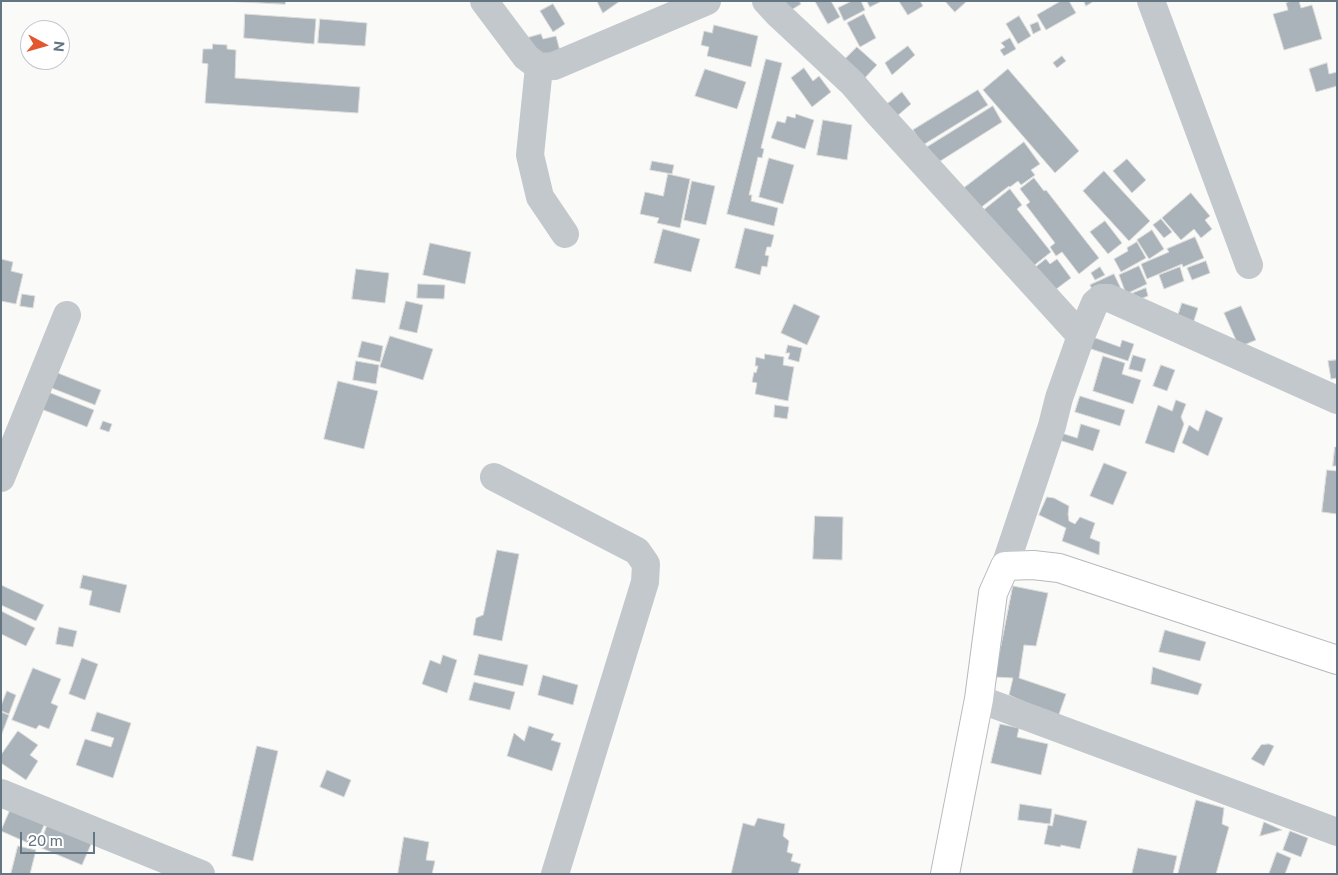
<!DOCTYPE html>
<style>
body{margin:0}
#map{position:relative;width:1338px;height:875px;overflow:hidden;background:#fafaf8;font-family:"Public Sans",sans-serif}
canvas{display:block}
.frame{position:absolute;inset:0;border:2px solid #657683;pointer-events:none}
.north{position:absolute;left:20px;top:20px;width:50px;height:50px;box-sizing:border-box;background:#fff;border:1px solid #c1c8cd;border-radius:50%;rotate:96deg;font-size:14px;font-weight:700;line-height:20px;text-align:center;color:#657683}
.north::after{content:'';display:block;margin:auto;width:18px;height:22px;background:#e4572e;clip-path:polygon(50% 0,100% 100%,50% 72%,0 100%)}
.scale{position:absolute;left:20px;top:832px;width:75px;height:22px;box-sizing:border-box;border:2px solid #657683;border-top:0;padding-left:6px;font-size:15px;line-height:18px;white-space:nowrap;color:#657683;-webkit-text-stroke:4px #fff;paint-order:stroke}
</style>
<div id="map">
<canvas width="1338" height="875"></canvas>
<div class="frame"></div>
<div class="north">N</div>
<div class="scale">20 m</div>
</div>
<script>
const context = document.querySelector('canvas').getContext('2d');
context.lineJoin = 'round';
function fill(path, color) { context.fillStyle = color; context.fill(path, 'evenodd'); }
function strokePath(path, color, width, dash) { context.strokeStyle = color; context.lineWidth = width; context.lineCap = dash ? 'butt' : 'round'; context.setLineDash(dash || []); context.stroke(path); }
const building = new Path2D(`
 M224 1H286L285 4Z
 M597 1H620L603 13Z
 M775 1H799L801 4 783 15Z
 M815 1H831L840 17 828 24Z
 M852 1H861L865 10 844 21 838 8Z
 M867 1H882L870 7Z
 M899 1H920L923 6 908 15Z
 M945 1H967L955 12Z
 M1061 1H1069L1076 13 1046 30 1037 15Z
 M1084 1H1094L1086 6Z
 M1291 1H1299L1301 8 1312 5 1322 39 1284 50 1273 14 1288 10 1286 3Z
 M553 4 565 24 553 32 540 11Z
 M245 14 316 19 314 44 244 38Z
 M864 14 876 38 860 47 847 23Z
 M1019 16 1031 36 1018 44 1006 24Z
 M320 19 367 23 365 46 318 43Z
 M1038 22 1041 30 1033 34 1030 25Z
 M714 25 758 36 751 67 707 56 709 47 701 45 704 31 712 33Z
 M541 34 543 39 556 36 560 51 532 58 527 38Z
 M1010 38 1016 49 1004 56 1000 50 1005 47 1001 43Z
 M213 44 227 45V49L236 50 235 78 360 87 358 113 205 103 208 64 202 63 203 49H212Z
 M908 46 915 55 892 75 885 63Z
 M857 47 877 65 860 83 840 64Z
 M1062 56 1066 61 1057 68 1053 63Z
 M766 59 782 63 761 148 764 149 762 158 758 157 749 195H752L751 201 778 208 774 226 727 214Z
 M1327 63 1329 74 1337 72V86L1316 92 1309 69Z
 M804 68 813 81 819 76 831 92 812 107 791 78Z
 M705 69 746 82 737 109 695 96Z
 M1008 69 1079 151 1055 173 983 90Z
 M978 90 988 105 923 145 913 130Z
 M902 92 911 104 896 117 886 105Z
 M993 106 1002 122 934 165 924 149Z
 M796 114 814 120 805 149 771 138 777 121 785 123 787 116 795 118Z
 M823 120 852 125 847 160 817 155Z
 M1024 142 1040 164 1031 170 1035 175 1021 185 1018 181 1010 187 1009 186 975 212 960 191Z
 M769 158 794 165 783 204 759 197Z
 M1127 159 1146 180 1132 193 1113 171Z
 M652 161 674 165 672 174 650 170Z
 M1104 171 1150 221 1129 241 1083 191Z
 M668 174 690 179 680 228 657 223 659 218 640 214 645 192 663 196Z
 M1034 178 1044 191 1046 190 1099 258 1079 274 1062 252 1056 256 1050 247 1055 243 1026 205 1030 202 1020 189Z
 M692 181 715 186 706 225 684 220Z
 M1010 189 1022 205 1017 209 1051 252 1027 271 980 213Z
 M1191 193 1210 216 1205 220 1212 229 1201 238 1194 229 1181 240 1162 218Z
 M1161 219 1172 232 1164 238 1153 225Z
 M1105 221 1122 243 1108 254 1090 232Z
 M745 228 774 235 771 247H767L765 255 769 256 767 267 762 266 760 275 735 268Z
 M663 229 700 239 691 272 654 263Z
 M1152 230 1164 249 1149 259 1137 240Z
 M1195 237 1204 258 1183 267 1182 264 1147 279 1141 264 1169 252 1167 249Z
 M1137 242 1146 258 1121 272 1114 259 1128 251 1127 248Z
 M430 243 471 252 465 284 423 275Z
 M1 259 13 262 11 271 23 274 16 304 1 301Z
 M1046 259 1050 264 1057 259 1071 278 1047 296 1032 270Z
 M1206 261 1210 273 1192 280 1187 268Z
 M1139 266 1147 284 1126 294 1119 275Z
 M1100 267 1105 275 1095 280 1091 273Z
 M1180 267 1184 281 1164 289 1159 275Z
 M356 269 389 273 385 303 352 299Z
 M1114 274 1123 293 1097 299 1090 285Z
 M418 284 445 285 444 299 417 298Z
 M1146 288 1148 296 1135 301 1133 293Z
 M22 294 35 296 33 308 20 306Z
 M406 301 423 305 417 333 399 329Z
 M1182 303 1198 308 1191 330 1175 325Z
 M794 304 820 316 807 345 781 333Z
 M1241 306 1256 340 1239 347 1224 313Z
 M1087 335 1120 347 1122 340 1134 344 1128 361 1082 346Z
 M390 336 433 349 423 380 380 367Z
 M362 341 383 346 380 362 358 357Z
 M788 345 802 348 799 362 788 359 790 353H786Z
 M765 354 784 357 783 365 794 367 788 401 755 394 757 383 752 382 754 372 756 373 758 366H755L756 357 764 359Z
 M1133 355 1146 359 1142 372 1129 369Z
 M1103 356 1125 363 1122 374 1141 380 1133 404 1093 391Z
 M1337 360V378L1331 379 1328 361Z
 M356 361 379 365 376 384 353 380Z
 M1161 365 1175 370 1167 391 1153 386Z
 M50 370 101 390 95 405 44 385Z
 M338 381 378 391 364 449 324 439Z
 M43 390 94 410 87 427 36 407Z
 M1080 396 1125 410 1120 426 1075 412Z
 M1176 400 1186 404 1181 417 1184 424 1174 453 1145 443 1158 405 1172 411Z
 M775 405 789 407 787 419 774 417Z
 M1206 410 1223 418 1208 456 1182 443 1189 425 1198 431Z
 M103 421 112 424 109 432 100 429Z
 M1081 424 1100 430 1093 451 1053 438 1055 431 1077 438Z
 M1335 447H1337V466H1333Z
 M1104 463 1127 472 1113 505 1090 496Z
 M1327 470 1337 471V514L1322 512Z
 M1047 497 1054 498 1069 506 1068 514 1069 521 1075 524 1080 517 1095 523 1090 538 1100 542 1099 555 1062 541 1066 528 1039 515Z
 M815 516 843 517 842 560 813 559Z
 M497 550 519 554 502 641 473 635 476 618 483 615Z
 M83 575 127 585 120 613 89 605 92 591 80 588Z
 M1 585 44 605 36 621 1 605Z
 M1013 586 1048 593 1036 646 1024 645 1019 678 1066 694 1058 717 1009 695 1013 678 995 677Z
 M1 611 35 628 26 646 1 634Z
 M59 627 77 631 73 647 56 644Z
 M1165 630 1206 642 1200 661 1159 652Z
 M479 654 528 665 523 686 474 675Z
 M443 655 457 660 447 693 422 684 430 660 440 664Z
 M82 658 98 664 85 700 69 694Z
 M1153 667 1202 684 1198 695 1151 684Z
 M33 668 61 679 51 703 58 706 49 729 39 725 36 729 12 720Z
 M543 675 578 685 573 705 538 695Z
 M474 682 515 692 510 710 469 700Z
 M7 691 16 695 9 714 1 711V706Z
 M1 712 9 715 1 736Z
 M97 712 131 723 113 778 76 765 85 739 111 747 114 738 91 731Z
 M1000 724 1019 728 1017 737 1048 744 1041 775 991 763Z
 M529 726 554 734 551 740 561 743 552 771 507 756 514 733 524 741Z
 M18 731 38 745 30 755 38 761 26 780 1 763V755Z
 M1269 744 1274 746 1264 766 1251 759 1261 745Z
 M257 746 278 751 253 861 232 856Z
 M327 770 351 780 344 797 320 787Z
 M1196 800 1224 808 1222 824 1229 827 1216 874H1178Z
 M1020 804 1052 809 1050 824 1018 820Z
 M11 808 45 823 35 846 1 831Z
 M1055 814 1087 821 1080 849 1061 845 1060 847 1044 844 1048 825 1052 826Z
 M758 818 785 824 783 836 789 841 787 852 793 854 791 861 801 864 798 874H731L743 823 754 826Z
 M1264 822 1282 830 1260 836Z
 M48 823 92 842 82 865 39 847Z
 M1290 831 1308 838 1301 857 1283 850Z
 M404 837 429 842 426 860 435 861 432 874H398Z
 M18 846 36 850 30 874H11Z
 M1138 848 1177 856 1173 874H1132Z
 M1277 852 1291 858 1285 874H1269Z`);
fill(building, '#aab3b9');
strokePath(building, '#dcdcda', 1);
const major = new Path2D(`
 M945 874 979 699 993 593 1005 566 1033 565 1059 568 1337 660`);
strokePath(major, '#b5babe', 30);
strokePath(new Path2D(`
 M484 1 526 57 539 67 554 66 707 1
 M766 1 778 14 852 83 876 111 1081 336
 M1151 1 1249 265
 M539 67 530 155 540 197 565 234
 M494 477 637 551 646 564 645 582 555 874
 M1 478 67 315
 M1005 566 1052 426 1059 398 1081 336 1095 303 1101 298H1109L1337 400
 M979 699 1337 832
 M1 793 201 874`), '#c3c8cc', 28);
strokePath(major, '#fff', 28);
</script>
